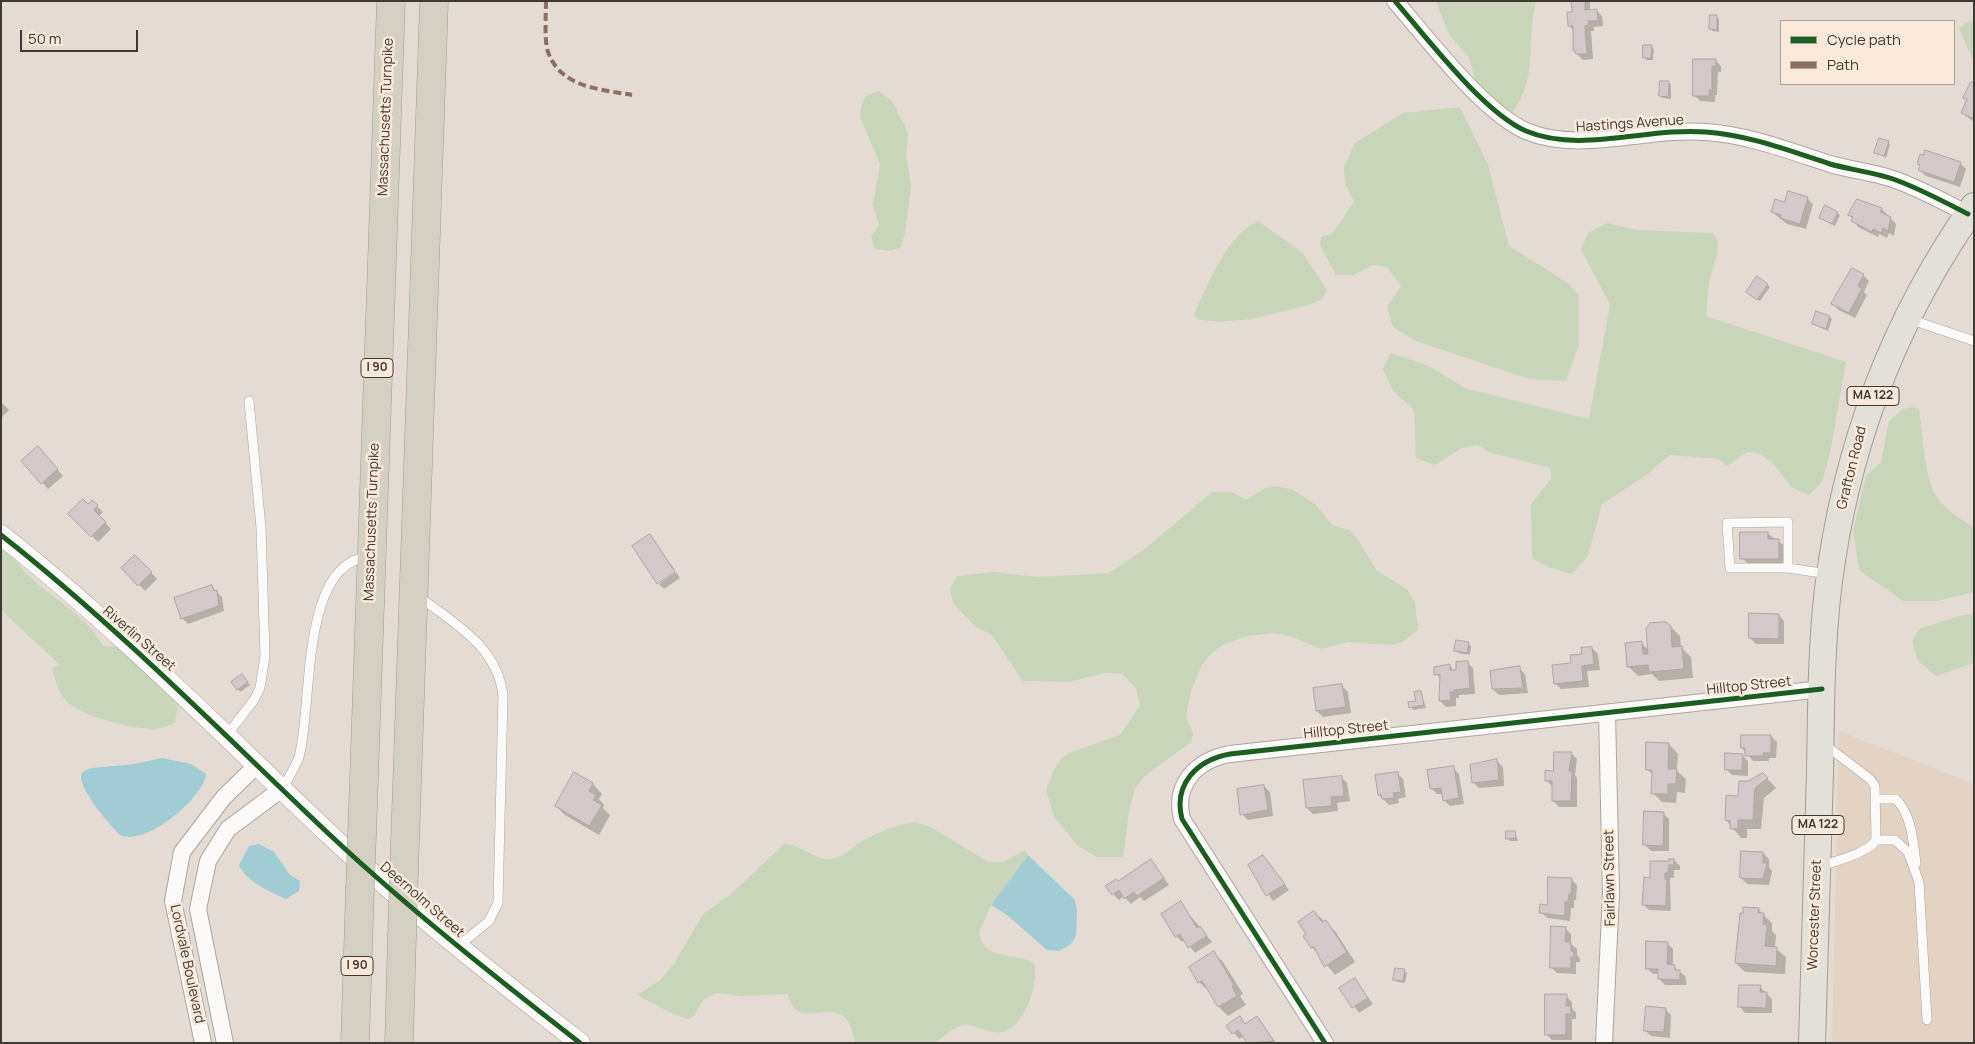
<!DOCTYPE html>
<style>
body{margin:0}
#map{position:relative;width:1975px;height:1044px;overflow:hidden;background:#e4dcd4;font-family:Manrope,sans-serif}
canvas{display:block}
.frame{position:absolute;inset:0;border:2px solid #3f3934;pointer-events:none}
.legend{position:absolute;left:1780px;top:20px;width:175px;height:65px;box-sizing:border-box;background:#f8e9db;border:1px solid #aea398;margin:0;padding:6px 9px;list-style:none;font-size:15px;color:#3f3934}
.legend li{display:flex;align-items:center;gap:10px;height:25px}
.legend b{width:25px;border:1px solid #aea398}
.scale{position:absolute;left:20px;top:30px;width:118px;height:22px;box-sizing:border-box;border:2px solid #3f3934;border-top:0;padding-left:6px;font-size:15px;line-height:18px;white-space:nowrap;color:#3f3934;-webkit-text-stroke:4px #f8e9db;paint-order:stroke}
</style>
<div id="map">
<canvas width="1975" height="1044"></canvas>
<div class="frame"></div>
<ul class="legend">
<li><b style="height:6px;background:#1b5e20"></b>Cycle path</li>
<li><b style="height:6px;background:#8d6e63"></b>Path</li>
</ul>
<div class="scale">50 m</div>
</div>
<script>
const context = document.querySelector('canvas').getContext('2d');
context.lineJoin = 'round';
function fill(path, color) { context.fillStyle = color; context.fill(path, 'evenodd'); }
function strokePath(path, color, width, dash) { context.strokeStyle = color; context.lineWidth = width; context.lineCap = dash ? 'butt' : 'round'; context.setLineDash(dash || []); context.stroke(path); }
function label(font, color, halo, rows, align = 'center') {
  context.font = font + ' Manrope,sans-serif'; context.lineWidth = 5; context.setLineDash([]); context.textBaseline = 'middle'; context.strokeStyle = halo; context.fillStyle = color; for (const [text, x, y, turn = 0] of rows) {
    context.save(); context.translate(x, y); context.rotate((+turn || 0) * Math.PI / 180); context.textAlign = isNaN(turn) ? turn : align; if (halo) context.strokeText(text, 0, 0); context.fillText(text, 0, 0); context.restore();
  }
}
fill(new Path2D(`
 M1839 731 1974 784V1043H1832Z`), '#e2d3c5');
fill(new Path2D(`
 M1436 1H1536C1529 28 1533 55 1527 82 1524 94 1516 106 1511 117L1478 90 1469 58 1449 34Z
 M1969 21 1974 22V63L1959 28Z
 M879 91 892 101 908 133 906 155 911 186 905 233 901 247 891 251 875 249 871 236 879 225 873 204 880 164 860 117 861 106 866 96Z
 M1460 107 1488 165 1509 246 1568 283 1579 295V344L1566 381 1529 379 1520 376 1416 341 1393 327 1387 307 1401 286 1387 267 1372 265 1354 275H1336L1320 245 1321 237 1332 234 1354 202 1345 183 1344 167 1355 143 1403 113Z
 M1258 221 1303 253 1327 290 1322 299 1309 305 1253 319 1220 322 1199 320 1194 315C1207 286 1227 234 1258 221Z
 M1607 223 1637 230 1713 233 1718 240 1717 255 1709 281 1706 316 1846 362 1830 453 1822 482 1809 495 1791 487 1772 462 1758 453 1747 452 1727 466 1719 459 1670 455 1644 477 1602 504 1588 556 1572 574 1548 567 1532 558 1531 504 1551 479 1550 468 1488 452 1478 445 1462 448 1435 465 1416 458 1414 410 1393 391 1383 369 1390 353 1427 365 1465 388 1589 419 1610 305 1581 249 1588 233Z
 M1913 407 1919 409C1923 433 1924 473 1935 494 1943 508 1961 519 1974 528V592L1937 601H1903L1859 570 1853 531 1866 476 1881 462 1889 421 1903 409Z
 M1277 486 1293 490 1315 504 1332 525 1349 530 1356 537 1377 571 1407 589 1415 602 1418 630 1402 642 1391 645 1348 642 1322 649 1286 635 1272 633 1247 636 1223 645 1212 653 1203 663 1191 690 1187 711V720L1193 733 1191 742 1145 776 1135 788 1129 812 1123 857H1097L1078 846 1054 817 1046 790 1053 771 1061 759 1069 753 1120 735 1140 705 1136 689 1123 674 1105 673 1069 682 1023 681 991 634 977 628 953 603 950 588 957 576 994 572 1038 577 1109 573 1146 548 1212 492H1232L1246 500 1265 488Z
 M1 548C13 554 19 566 28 575 52 599 87 615 103 646L121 647 154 672 168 695 178 704 175 722C171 724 166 727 161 728 143 733 86 717 71 705 59 697 55 680 52 667L60 665 1 610Z
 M1974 614V663L1936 676 1918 661 1912 641 1919 629 1962 615Z
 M915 822 931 827 988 862H1003L1025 850 1028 855 991 905 979 933C985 962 1015 952 1034 963 1040 981 1025 1027 1003 1032 990 1035 978 1025 966 1025 952 1026 942 1041 932 1043 909 1044 879 1043 855 1043 847 989 809 1026 794 1008 791 1005 789 998 788 994L743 996 716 993 703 1000 694 1016 688 1019 673 1014 637 995 659 981 674 964 703 914 731 894 784 844C801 844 815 861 831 859 843 858 854 845 864 840 880 831 897 825 915 822Z`), '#c9d6bb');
fill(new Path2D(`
 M162 758 191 764 206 774C203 799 145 847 120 835 110 825 82 793 81 778 81 772 86 769 92 768L135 764Z
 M259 844 274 852 290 875 300 881 299 891 286 899C270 891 247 883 239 865L249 846Z
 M1028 855 1075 900 1077 911 1076 936 1071 944 1059 951 1047 950 1007 915 991 905Z`), '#a1ccd4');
fill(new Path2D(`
 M1573 1H1590V10H1596L1602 16 1603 26 1594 27V31H1591L1593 59 1583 60 1577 54 1575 31 1569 26 1573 13Z
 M1717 17 1719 19V32L1713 31 1710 29Z
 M1651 46 1654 49 1653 60H1647L1644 57Z
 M1715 60 1721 66V72H1718L1717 95H1715V102L1700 101 1694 95Z
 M1668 82 1671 85V99L1663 98 1660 96Z
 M1974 84V122L1962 113 1968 101 1965 97Z
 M1888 142 1890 145 1886 158 1875 152Z
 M1960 163 1966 169 1960 187 1926 176 1920 170Z
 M1807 198 1813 204 1806 229 1787 224 1772 212 1785 204Z
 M1857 200 1882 209 1896 224 1894 236 1889 233 1887 238 1879 234 1878 237 1858 227 1850 215Z
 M1837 213 1840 215 1835 226 1820 218Z
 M1863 275 1869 281 1864 292 1867 295 1855 318 1839 310 1833 304Z
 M1767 285 1770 287 1760 301 1750 295Z
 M1829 317 1832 319 1828 331 1813 324Z
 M1 402 9 410 1 418Z
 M44 454 63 476 48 489 23 461Z
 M92 501 103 512 99 516 111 529 98 542 70 514Z
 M1767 533 1785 546 1784 564H1748L1742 558Z
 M650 536 675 570 657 582Z
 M135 556 157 579 145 591 123 568Z
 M676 572 680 578 664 589 659 584Z
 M211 586 222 597 224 611 188 624 182 618Z
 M1779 615 1784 621V644H1756L1750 638Z
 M1670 626 1680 636 1681 647 1691 657 1693 678 1659 681 1652 674 1638 676 1628 666 1641 643 1650 651Z
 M1468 643 1471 646 1470 655 1458 653 1456 651Z
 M1592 648 1598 654 1600 670 1587 671 1589 687 1561 689 1555 683 1572 664Z
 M1467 662 1473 668 1475 694 1459 695V698H1456V706L1446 707 1440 701 1441 679 1436 674 1449 665 1455 671Z
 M1519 668 1525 674 1528 693 1499 695 1493 689Z
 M245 678 250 685 240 692 233 682Z
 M1342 686 1348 692 1351 713 1323 717 1317 711Z
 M1421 693 1426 708 1413 710 1410 703 1417 702Z
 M1771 736 1777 742 1776 758H1769V761H1753L1742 748Z
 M1669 744 1678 754 1677 771 1686 779 1685 793 1677 792 1676 803 1662 802 1653 793V775L1647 769Z
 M1571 753 1577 759 1575 775 1577 778V807H1559L1553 801V787L1546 780Z
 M1742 755 1748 761V776L1732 775 1726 769Z
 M1497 761 1503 767 1504 786 1479 788 1473 782Z
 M1453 768 1459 774 1464 804 1450 806 1444 800 1443 794H1437L1431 788Z
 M1397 773 1403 779 1406 797 1398 799 1399 803 1389 805 1379 795Z
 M575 774 593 784 602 794 599 799 604 805 603 808 610 815 599 835 565 815 556 806Z
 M1763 774 1776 788 1764 798 1761 829H1747V838H1741L1726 820 1748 783Z
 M1341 777 1347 783 1350 801 1337 803 1338 811 1313 814 1307 808Z
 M1264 786 1270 792 1273 816 1248 820 1242 814Z
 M1663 813 1669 819V851H1651L1645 845Z
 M1515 832 1518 841H1510L1508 839Z
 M1763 853 1769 859V867L1772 871 1769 885 1747 884 1741 878Z
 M1674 860 1680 866V870H1674V878H1670L1671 911 1649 910 1643 904 1651 879Z
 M1151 861 1169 885 1144 901 1140 897 1131 904 1124 896 1119 900 1113 894 1118 883Z
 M1268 862 1289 890 1273 901 1249 865Z
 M1571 879 1577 885 1576 900H1574V908H1571L1570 921 1547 918 1541 912Z
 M1180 903 1212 942 1195 953 1185 940 1182 942 1176 936Z
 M1758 909 1772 923V931L1776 935 1775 948 1786 957 1785 974 1745 972 1736 963Z
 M1314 912 1335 931 1355 962 1335 975 1312 947 1299 922Z
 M1565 928 1571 934V944L1577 949V955L1580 959V962H1576V974L1557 973 1551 967Z
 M1667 943 1673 949V966L1686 977V985H1665L1659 979V974H1653L1647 968Z
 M1214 953 1223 962 1243 994 1240 996 1246 1005 1228 1016 1219 1007 1209 991 1199 982Z
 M1404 970 1407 973 1405 983 1397 982 1394 979Z
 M1355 979 1373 1004 1359 1013 1341 988Z
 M1760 987 1772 999V1013H1745L1740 1007Z
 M1566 996 1572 1002V1008L1576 1013V1019H1572V1040H1552L1546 1034Z
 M1665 1009 1671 1015 1670 1038 1651 1036 1645 1030Z
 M1240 1018 1246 1025 1256 1018 1276 1043H1248L1244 1036 1239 1039 1228 1026Z`), '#0003');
const building = new Path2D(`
 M1571 1H1585V10L1597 9 1598 21H1588L1589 25 1585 26 1587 54H1576L1575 51H1573V26H1568L1567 12H1572Z
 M1710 15H1717V30L1709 29Z
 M1643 45H1652L1651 58H1643Z
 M1693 59H1716V66H1712V90H1709V96H1693Z
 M1660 81H1669L1668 97 1659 96Z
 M1971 82 1974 83V119L1961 113 1967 99 1963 98Z
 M1879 138 1889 141 1884 156 1874 153Z
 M1925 150 1961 162 1954 182 1918 170 1920 165 1917 164 1920 154 1923 155Z
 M1788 191 1808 197 1800 224 1780 218 1781 215 1771 212 1775 199 1784 202Z
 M1857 199 1882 208 1880 212 1891 217 1888 231 1883 228 1881 233 1873 229 1872 232 1851 221 1853 217 1848 215Z
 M1825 205 1838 212 1832 224 1819 218Z
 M1852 268 1864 274 1858 286 1862 288 1849 313 1831 304Z
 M1757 276 1768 284 1757 300 1746 292Z
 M1816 311 1830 316 1826 329 1812 324Z
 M38 446 58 469 41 484 21 461Z
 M83 499 88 504 92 500 98 505 94 510 106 522 91 537 68 514Z
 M1740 532H1768V539H1779V559H1740Z
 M650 534 675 572 657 584 632 546Z
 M135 555 152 572 138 586 121 568Z
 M212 585 214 591 217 590 219 606 181 619 174 598Z
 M1749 613 1779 614V639L1749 638Z
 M1666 622 1671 626 1672 647 1682 646 1684 669 1649 672 1648 665 1627 667 1625 643 1642 641 1643 654H1648L1646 628 1650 623Z
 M1456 640 1469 642 1467 653 1454 651Z
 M1592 647 1594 664 1582 666 1583 681 1554 684 1552 665 1571 663 1570 655 1582 654 1581 648Z
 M1468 661 1470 688 1454 690V692H1450L1451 700 1439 701 1440 674 1434 675V667L1450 664V670H1456V662Z
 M1520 666 1523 688 1492 689 1490 671Z
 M242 674 248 682 237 690 231 682Z
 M1342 684 1346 707 1316 711 1313 688Z
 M1421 691 1424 705 1409 708 1408 702 1416 701 1414 692Z
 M1741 735H1771V753H1763V756H1745V748H1741Z
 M1646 742 1669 743 1668 769H1677L1676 784H1668V794H1651L1652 770H1646Z
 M1554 752H1572L1569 771H1572L1571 801H1552V781H1545V770L1553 771Z
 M1725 753 1743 754 1742 770H1725Z
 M1497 759 1499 780 1472 783 1470 765Z
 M1454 766 1459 798 1443 801 1441 788 1430 789 1427 770Z
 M574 772 593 783 589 791 596 795 593 800 602 805 589 826 555 806Z
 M1398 772 1401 792 1393 793 1394 798 1382 799 1381 795H1378L1375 775Z
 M1763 773 1768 778 1755 788 1753 820H1738V829H1730V821L1725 820 1726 795 1738 796 1739 781H1748Z
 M1342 776 1344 796 1331 797 1332 806 1306 808 1303 780Z
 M1264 785 1268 810 1240 815 1237 789Z
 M1644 811 1664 812 1663 846 1643 845Z
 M1506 831H1515L1516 838 1506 839Z
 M1741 851 1763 852V863H1767L1763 879 1740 878Z
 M1263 855 1285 884 1266 896 1248 865Z
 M1151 859 1164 878 1137 896 1134 892 1124 899 1119 890 1112 895 1105 886 1116 879 1118 881Z
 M1669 859H1674V865H1669L1668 873H1665V879H1667L1666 906 1642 905 1644 877 1650 878V861H1669Z
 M1548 877 1572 878 1571 894H1569L1568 902H1565V916L1539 913 1540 904 1547 905Z
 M1181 901 1197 928 1200 926 1207 936 1188 948 1180 934 1175 937 1161 914Z
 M1743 907 1759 908 1758 913H1764L1763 924 1767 925 1765 946 1777 947 1776 966 1735 963 1740 913H1743Z
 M1314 911 1322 922 1326 920 1347 952 1324 967 1314 947 1311 948 1303 936 1306 934 1298 922Z
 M1551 926 1566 927 1565 942H1571V951L1574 952V957H1571V968H1550Z
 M1646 941 1668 942 1667 964 1675 965V970H1680V980L1658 979V969H1646Z
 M1214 951 1234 985 1232 986 1237 996 1218 1007 1202 981 1198 983 1189 967Z
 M1395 968 1405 969 1403 981 1393 980Z
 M1355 978 1368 998 1352 1008 1339 988Z
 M1739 985H1761L1760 992H1767L1766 1008 1738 1007Z
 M1545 994H1567L1566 1006H1571V1014H1566V1035H1545Z
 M1646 1006 1666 1008 1664 1032 1644 1031Z
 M1240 1016 1245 1024 1257 1016 1274 1041 1247 1043 1238 1030 1232 1034 1226 1026Z`);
fill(building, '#d5c8ca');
strokePath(building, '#aea7a5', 1);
const service = new Path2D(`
 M1909 319 1974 341
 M1788 568V522L1727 523 1730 568H1788L1828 574
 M418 596C454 623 498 647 503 696L498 903 489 921 457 947
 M227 735 254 700 260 688 265 656 261 528 249 401
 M283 788C288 778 295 768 299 757 313 710 299 563 368 557
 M1877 799H1896C1912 816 1913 841 1916 863
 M1876 840H1895L1908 852 1919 882 1927 1020
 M1819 867C1834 861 1869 853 1876 840L1875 786 1870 779 1824 744`);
const minor = new Path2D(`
 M1395 1C1427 38 1483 112 1526 131 1580 154 1649 127 1706 132 1749 135 1790 151 1830 164 1851 170 1873 172 1893 179 1919 188 1944 202 1968 214
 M203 1043 173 901 182 852 224 797 257 765
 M225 1043 198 909 208 861 228 829 283 788
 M1325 1043 1182 819C1173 784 1197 760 1230 754L1822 689
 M1604 1043 1611 893 1607 713`);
const tertiary = new Path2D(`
 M1 535C118 627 222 733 330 835 409 909 494 976 580 1043`);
const primary = new Path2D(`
 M1812 1043C1814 953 1817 863 1820 772 1821 712 1821 650 1828 589 1845 450 1893 321 1974 206`);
const motorway = new Path2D(`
 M362 835 391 1
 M404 871 434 1
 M355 1043 360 889
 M399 1043 402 936`);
strokePath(service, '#aba69f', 10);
strokePath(minor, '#aba69f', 18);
strokePath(tertiary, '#aba69f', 21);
strokePath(primary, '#a49d8e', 28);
strokePath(motorway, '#a49d8e', 29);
strokePath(service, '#fbfaf9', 9);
strokePath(minor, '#fbfaf9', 16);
strokePath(tertiary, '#fbfaf9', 20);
strokePath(primary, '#e3e0d9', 26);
strokePath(motorway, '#d4d0c4', 28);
const motorwayBridge = new Path2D(`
 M360 889 362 835
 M402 936 404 871`);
strokePath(motorwayBridge, '#a49d8e', 29, []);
strokePath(motorwayBridge, '#d4d0c4', 28);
strokePath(new Path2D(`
 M546 1C546 14 544 40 548 52 561 88 600 89 632 95`), '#8d6e63', 4, [8, 4]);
strokePath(new Path2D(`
 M1395 1C1427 38 1483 112 1526 131 1580 154 1649 127 1706 132 1749 135 1790 151 1830 164 1851 170 1873 172 1893 179 1919 188 1944 202 1968 214
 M1 535C118 627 222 733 330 835 409 909 494 976 580 1043
 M1325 1043 1182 819C1173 784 1197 760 1230 754L1822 689`), '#1b5e20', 5);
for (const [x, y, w] of [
 [377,368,32],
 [1873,396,52],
 [1818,825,52],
 [357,966,32]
]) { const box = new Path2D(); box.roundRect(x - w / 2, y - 9.5, w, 19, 4); context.fillStyle = '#f8e9db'; context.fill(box); strokePath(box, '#3f3934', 1); }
label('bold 12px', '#3f3934', null, [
 ["I 90",377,368],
 ["MA 122",1873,396],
 ["MA 122",1818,825],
 ["I 90",357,966]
]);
label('14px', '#3f3934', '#f8e9db', [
 ["Massachusetts Turnpike",386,117,-88],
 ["Hastings Avenue",1630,124,-4],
 ["Grafton Road",1852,468,-76],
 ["Massachusetts Turnpike",372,522,-88],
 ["Riverlin Street",139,639,41],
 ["Hilltop Street",1749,686,-6],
 ["Hilltop Street",1346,730,-6],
 ["Fairlawn Street",1610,878,-91],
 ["Deernolm Street",422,900,41],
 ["Worcester Street",1815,915,-88],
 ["Lordvale Boulevard",187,964,78]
]);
</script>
